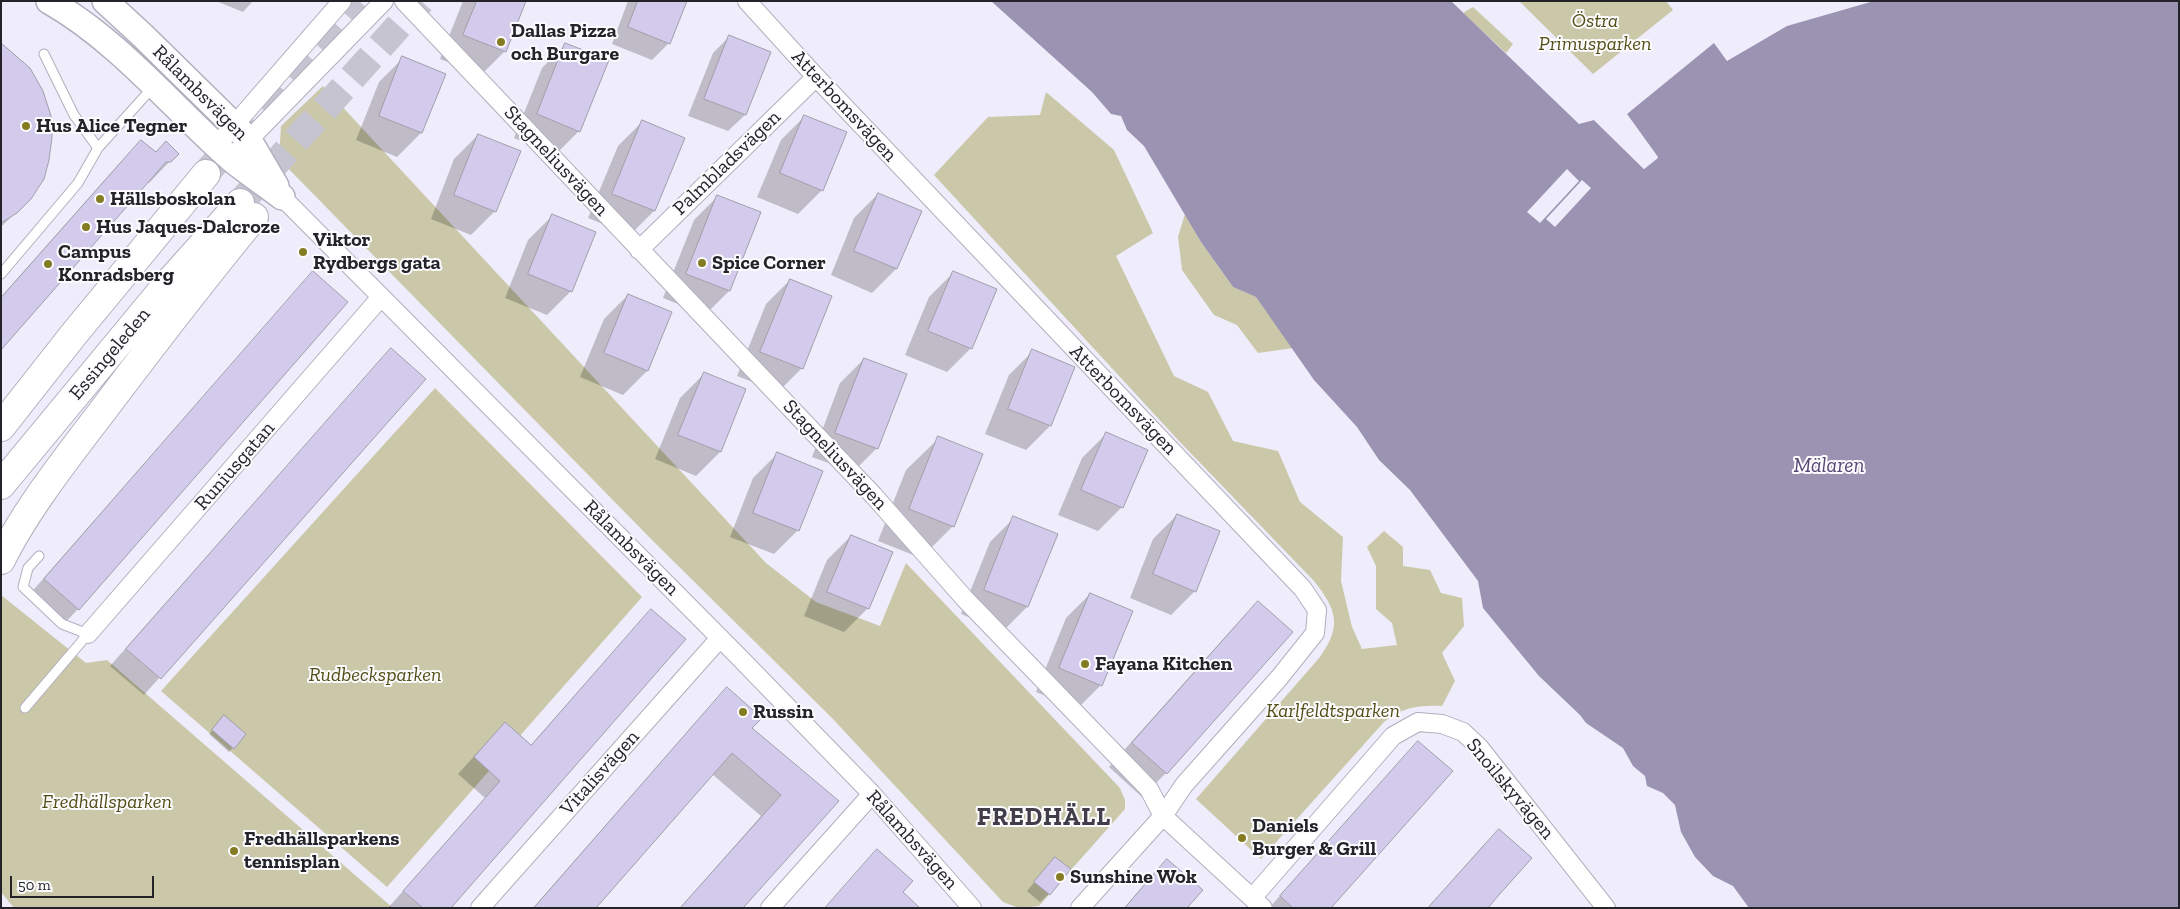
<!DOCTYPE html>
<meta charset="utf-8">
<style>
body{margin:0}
#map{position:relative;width:2180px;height:909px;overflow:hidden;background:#efecfb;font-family:"Zilla Slab",serif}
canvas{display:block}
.frame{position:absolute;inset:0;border:2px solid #242329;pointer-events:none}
.scale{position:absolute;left:10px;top:876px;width:144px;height:22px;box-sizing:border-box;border:2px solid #242329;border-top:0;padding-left:6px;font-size:15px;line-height:18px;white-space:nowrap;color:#242329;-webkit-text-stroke:4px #fcfbfe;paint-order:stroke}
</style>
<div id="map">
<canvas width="2180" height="909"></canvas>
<div class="frame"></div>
<div class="scale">50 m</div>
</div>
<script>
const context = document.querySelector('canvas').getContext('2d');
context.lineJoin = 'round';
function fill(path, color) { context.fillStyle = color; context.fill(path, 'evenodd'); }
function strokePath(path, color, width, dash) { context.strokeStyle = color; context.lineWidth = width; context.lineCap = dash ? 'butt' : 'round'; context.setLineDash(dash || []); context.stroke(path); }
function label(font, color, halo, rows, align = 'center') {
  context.font = font + ' "Zilla Slab",serif'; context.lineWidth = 4; context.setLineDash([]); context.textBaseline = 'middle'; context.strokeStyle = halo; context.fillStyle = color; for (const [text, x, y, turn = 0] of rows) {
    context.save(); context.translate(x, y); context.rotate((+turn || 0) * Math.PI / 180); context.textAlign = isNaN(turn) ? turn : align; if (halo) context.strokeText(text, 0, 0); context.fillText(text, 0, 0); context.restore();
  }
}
fill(new Path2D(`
 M1519 1H1666L1673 10 1593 74Z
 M1473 7 1513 44 1506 53 1463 13Z
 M323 86 766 563 816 602 880 626 906 563 1120 788 1125 800V809L1039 906 1019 908 1003 902 832 718 651 539 279 159 281 126Z
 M1046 92 1114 150 1153 233 1116 256 1174 376 1208 392 1233 441 1278 451 1300 502 1343 537 1341 581 1352 627 1362 649 1397 645 1392 623 1376 609V566L1367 547 1384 531 1403 547V566L1430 570 1441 593 1462 598 1464 626 1442 653 1455 681 1442 706C1419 705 1402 707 1384 722L1261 859 1196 799 1320 657C1342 626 1337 610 1314 581L1179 441 934 175 988 117 1040 115Z
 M1185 214 1201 242 1233 287 1256 297 1293 348 1258 353 1237 325 1214 315 1182 270 1178 237Z
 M435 388 642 597 387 887 161 691Z
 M1 595 86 663 107 660 393 908H14L1 892Z`), '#cac8a9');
fill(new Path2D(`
 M991 1H1451L1579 124 1594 120 1644 169 1658 157 1627 114 1714 43 1727 61 1787 26 1874 1H2179V908H1749L1733 886 1713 876 1695 857 1681 832 1675 805 1663 793 1647 786 1645 776 1633 766 1623 748 1586 723 1580 715 1539 676 1483 608 1478 581 1410 490 1379 460 1357 427 1314 380 1256 297 1233 287 1201 242 1144 146 1127 130 1121 116 1111 114 1092 92Z`), '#9b93b2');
fill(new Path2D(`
 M1625 112 1658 158 1644 169 1594 120 1595 118 1644 166 1655 157 1625 115Z
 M1567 169 1579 181 1540 223 1527 212Z
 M1582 180 1591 188 1555 227 1546 219Z`), '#efecfb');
fill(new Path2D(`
 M216 1H253L243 12Z
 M463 1H525L505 51 481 75 440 59Z
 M628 1H685L669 43 652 60 612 44Z
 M729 37 769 52 745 115 728 131 688 116 713 53Z
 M566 44 579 131 555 155 514 138 542 68Z
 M1 47 16 212 1 227Z
 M403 58 445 74 421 133 397 157 356 140 379 82Z
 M805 116 822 190 798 214 757 197 781 140Z
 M642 122 654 211 630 235 588 218 618 146Z
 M478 135 495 211 471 235 431 219 454 159Z
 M141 142 155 153 170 161 149 183H146L1 348V297L120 163Z
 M878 194 920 212 896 269 872 293 831 275 854 218Z
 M718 196 729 291 705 315 663 298 694 220Z
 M552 216 571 291 547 315 505 298 528 240Z
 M313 273 78 609 62 626 28 596Z
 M953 273 971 348 947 372 905 355 929 297Z
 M790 280 802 368 778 392 737 376 766 304Z
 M628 295 671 312 647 371 623 395 580 377 604 319Z
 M391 349 425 379 144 695 110 666Z
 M1033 351 1073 367 1050 426 1026 450 985 434 1009 375Z
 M864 359 877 448 853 472 812 457 840 383Z
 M704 374 720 452 696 476 655 459 680 398Z
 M1106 434 1122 507 1098 531 1058 515 1082 458Z
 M939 438 953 526 921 558 878 541 906 470Z
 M777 454 798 530 774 554 730 537 753 478Z
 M1177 515 1195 591 1171 615 1130 598 1153 539Z
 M1014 518 1056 535 1027 607 1003 631 961 614 990 542Z
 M851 536 868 608 844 632 804 616 827 560Z
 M1090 594 1101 685 1077 709 1036 692 1066 618Z
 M1258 602 1166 773 1142 797 1109 767 1235 626Z
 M651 610 449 908H388L485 798 458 774 489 740 505 724 530 746Z
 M727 689 751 728 837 801 742 908H680L761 816 712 774 595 908H533L707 710Z
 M221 721 244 734 229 752 209 734Z
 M1419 742 1329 908H1269L1402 759Z
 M1499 830 1486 908H1428L1482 847Z
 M1168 861 1185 908H1124L1151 877Z
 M1047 867 1049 894 1040 902 1027 891Z`), '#0003');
const building = new Path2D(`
 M477 1H526L506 52 463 35Z
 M638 1H687L670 44 628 27Z
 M729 35 771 52 746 115 704 99Z
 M1 43 30 68 43 91 51 116 52 137 49 160 44 179 31 199 17 213 1 223Z
 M565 43 609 60 580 132 537 114Z
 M402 56 446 74 422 133 379 116Z
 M804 115 847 132 823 191 780 173Z
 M642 120 685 138 655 211 612 194Z
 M478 134 521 151 496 212 454 195Z
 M141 140 156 152 166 141 179 154 171 162H166L1 350V298Z
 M878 193 922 211 897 269 854 251Z
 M717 195 761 212 730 291 686 274Z
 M552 214 596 232 572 292 528 274Z
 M313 271 348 302 79 610 44 579Z
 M953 271 997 289 972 349 928 331Z
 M790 279 832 296 803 369 760 352Z
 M628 294 672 312 648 371 604 353Z
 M391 348 426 379 161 679 126 649Z
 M1032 349 1075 367 1051 426 1008 409Z
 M864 358 907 374 878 449 835 433Z
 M704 372 746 389 721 452 678 435Z
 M1106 432 1148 450 1123 508 1081 490Z
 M938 436 983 454 954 527 909 509Z
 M777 452 823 471 799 531 753 513Z
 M1177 514 1220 531 1196 592 1153 574Z
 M1013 516 1058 534 1028 607 984 590Z
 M851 535 893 552 869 609 827 592Z
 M1090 593 1133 611 1102 686 1059 668Z
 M1258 601 1293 632 1167 774 1132 743Z
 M651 609 686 639 451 908H423L403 891 500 781 474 757 505 722 531 745Z
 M727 687 762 718 752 728 839 801 743 908H680L781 795 732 753 596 908H534Z
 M224 715 246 734 234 749 212 730Z
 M1418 741 1453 771 1331 908H1293L1280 896Z
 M1499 829 1532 858 1498 896 1488 908H1428Z
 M877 849 913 881 903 892 920 908H825Z
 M1055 857 1071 869 1050 895 1034 882Z
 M1167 859 1203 890 1187 908H1125Z`);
fill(building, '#d3cbeb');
strokePath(building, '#a19eac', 1);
strokePath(new Path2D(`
 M207 172 359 1
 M240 203 421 1`), '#c6c4d1', 28, [28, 14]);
const lane = new Path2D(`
 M44 54 74 115 98 148
 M1 274 78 183 98 148 153 87
 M25 708 88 634 62 624 23 587 28 568 39 556`);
const street = new Path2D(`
 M404 1 874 496 965 599 1149 789 1163 816 1263 908
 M747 1 816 77 1303 589 1317 610 1315 633 1279 678 1184 785 1163 816 1080 908
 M217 145 342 1
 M231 158 384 1
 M282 197 738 656 872 794 972 908
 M639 250 816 77
 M88 634 381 297
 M1253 897 1393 736 1418 722 1442 724 1463 732 1479 747 1606 908
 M480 908 720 638
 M770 908 872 794`);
const secondary = new Path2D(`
 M49 1C119 41 170 105 230 158 247 172 265 184 282 197
 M105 1 142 35 249 140 276 186`);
const highway = new Path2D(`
 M1 427 74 334 206 174
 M1 485 164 288 240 203
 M1 560C26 509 69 455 104 409 153 344 202 280 254 217`);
strokePath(lane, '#b2aebd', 11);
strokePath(street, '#b2aebd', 20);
strokePath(secondary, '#b2aebd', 28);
strokePath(highway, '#b2aebd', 30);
strokePath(lane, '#fff', 9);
strokePath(street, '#fff', 18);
strokePath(secondary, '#fff', 25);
strokePath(highway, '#fff', 28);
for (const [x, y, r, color] of [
 [501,42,5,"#847c23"],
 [26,126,5,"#847c23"],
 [100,199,5,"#847c23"],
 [86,227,5,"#847c23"],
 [303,252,5,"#847c23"],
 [702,263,5,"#847c23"],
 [48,264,5,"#847c23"],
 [1085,664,5,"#847c23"],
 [743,712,5,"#847c23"],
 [1242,838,5,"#847c23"],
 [234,851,5,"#847c23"],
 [1060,877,5,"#847c23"]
]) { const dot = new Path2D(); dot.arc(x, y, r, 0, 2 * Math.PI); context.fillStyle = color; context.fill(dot); strokePath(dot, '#fcfbfe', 2); }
label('italic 20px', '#534e16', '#fcfbfe', [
 ["Östra",1595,21],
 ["Primusparken",1595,44],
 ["Rudbecksparken",375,675],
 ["Karlfeldtsparken",1333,711],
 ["Fredhällsparken",107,802]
]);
label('bold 20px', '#242329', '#fcfbfe', [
 ["Dallas Pizza",511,31],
 ["och Burgare",511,54],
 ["Hus Alice Tegner",36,126],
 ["Hällsboskolan",110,199],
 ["Hus Jaques-Dalcroze",96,227],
 ["Viktor",313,240],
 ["Rydbergs gata",313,263],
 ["Campus",58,252],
 ["Konradsberg",58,275],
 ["Spice Corner",712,263],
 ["Fayana Kitchen",1095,664],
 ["Russin",753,712],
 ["Daniels",1252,826],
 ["Burger & Grill",1252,849],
 ["Fredhällsparkens",244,839],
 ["tennisplan",244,862],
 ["Sunshine Wok",1070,877]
], 'left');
label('20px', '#242329', '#fcfbfe', [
 ["Rålambsvägen",200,93,45],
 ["Atterbomsvägen",844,106,47],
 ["Stagneliusvägen",556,161,47],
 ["Palmbladsvägen",727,163,-44],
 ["Essingeleden",110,354,-50],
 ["Atterbomsvägen",1123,400,46],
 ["Stagneliusvägen",835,455,47],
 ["Runiusgatan",235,466,-49],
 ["Rålambsvägen",631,548,45],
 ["Vitalisvägen",600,773,-48],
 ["Snoilskyvägen",1510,789,50],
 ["Rålambsvägen",912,840,48]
]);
label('italic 21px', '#554875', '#fcfbfe', [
 ["Mälaren",1829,466]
]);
context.letterSpacing = '1px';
label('bold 25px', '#413e4a', '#fcfbfe', [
 ["FREDHÄLL",1044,818]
]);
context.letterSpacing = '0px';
</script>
